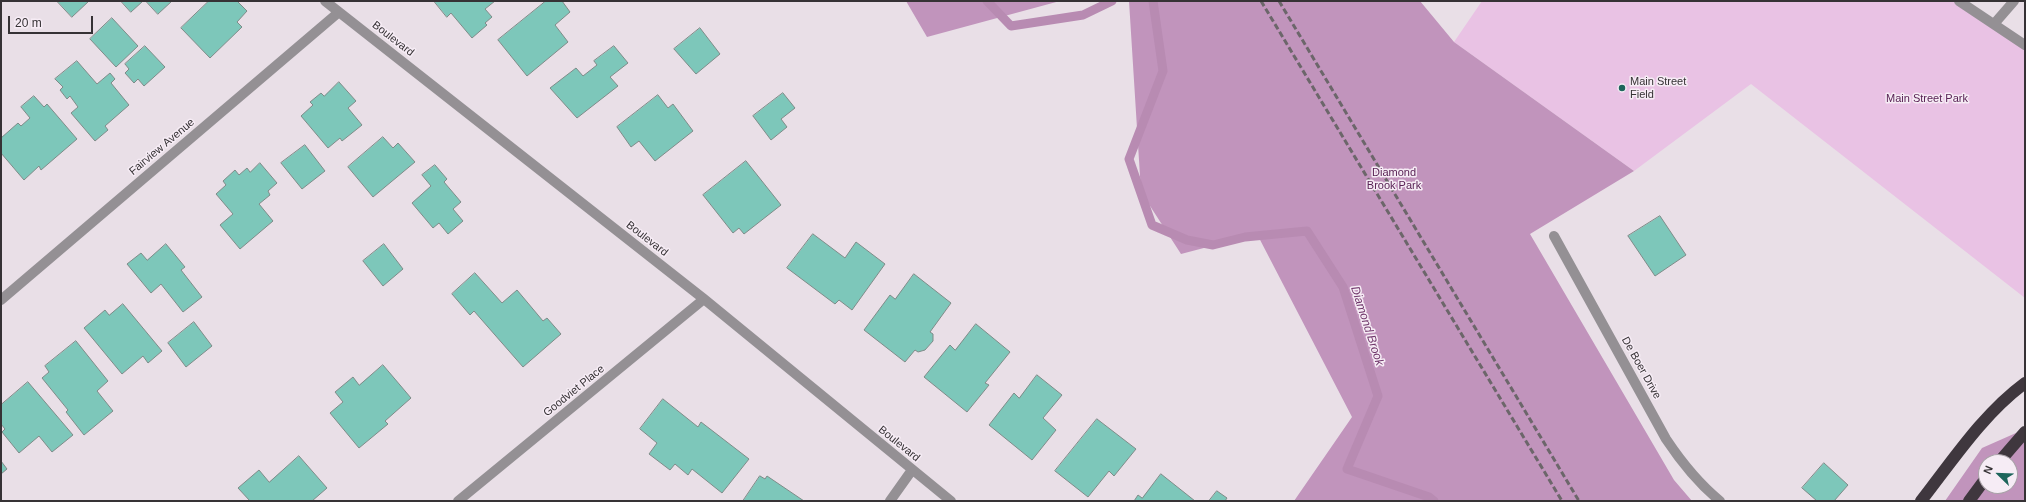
<!DOCTYPE html>
<style>
body{margin:0}
#map{position:relative;width:2026px;height:502px;overflow:hidden;background:#e9dfe7;font-family:Arial,sans-serif}
canvas{display:block}
.frame{position:absolute;inset:0;border:2px solid #363235;pointer-events:none}
.north{position:absolute;left:1978px;top:454px;width:40px;height:40px;box-sizing:border-box;background:#f6ecf5;border:1px solid #a9a2a8;border-radius:50%;rotate:293deg;font-size:11px;font-weight:700;line-height:16px;text-align:center;color:#363235}
.north::after{content:'';display:block;margin:auto;width:14px;height:18px;background:#1d655b;clip-path:polygon(50% 0,100% 100%,50% 72%,0 100%)}
.scale{position:absolute;left:8px;top:16px;width:85px;height:18px;box-sizing:border-box;border:2px solid #363235;border-top:0;padding-left:5px;font-size:12px;line-height:14px;white-space:nowrap;color:#363235;-webkit-text-stroke:3px #f6ecf5;paint-order:stroke}
</style>
<div id="map">
<canvas width="2026" height="502"></canvas>
<div class="frame"></div>
<div class="north">N</div>
<div class="scale">20 m</div>
</div>
<script>
const context = document.querySelector('canvas').getContext('2d');
context.lineJoin = 'round';
function fill(path, color) { context.fillStyle = color; context.fill(path, 'evenodd'); }
function strokePath(path, color, width, dash) { context.strokeStyle = color; context.lineWidth = width; context.lineCap = dash ? 'butt' : 'round'; context.setLineDash(dash || []); context.stroke(path); }
function label(font, color, halo, rows, align = 'center') {
  context.font = font + ' Arial,sans-serif'; context.lineWidth = 3; context.setLineDash([]); context.textBaseline = 'middle'; context.strokeStyle = halo; context.fillStyle = color; for (const [text, x, y, turn = 0] of rows) {
    context.save(); context.translate(x, y); context.rotate((+turn || 0) * Math.PI / 180); context.textAlign = isNaN(turn) ? turn : align; if (halo) context.strokeText(text, 0, 0); context.fillText(text, 0, 0); context.restore();
  }
}
fill(new Path2D(`
 M1482 1H1959L2025 45V298L1751 84 1634 171 1454 42Z`), '#e9c2e4');
fill(new Path2D(`
 M906 1H1060L927 37Z
 M1129 1H1420L1454 42 1634 171 1530 234 1674 480 1692 501H1294L1352 417 1257 234 1181 254 1141 192Z
 M2025 429V501H1945L1982 448ZM1986 462H2010V486H1986Z`), '#c194bc');
strokePath(new Path2D(`
 M987 1 1011 26 1083 15 1112 1
 M1153 1 1163 71 1129 159 1152 225 1187 240 1213 245 1245 237 1307 231 1343 287 1378 396 1347 469 1429 497 1434 501`), '#b88bb2', 9);
const building = new Path2D(`
 M57 1H89L72 17Z
 M121 1H143L131 12Z
 M146 1H172L158 14Z
 M209 1H237L247 11 237 22 242 27 210 58 181 28Z
 M434 1H495L485 9 492 17 485 23 487 25 472 38 451 13 447 17Z
 M546 1H562L570 12 555 25 568 42 527 76 498 40Z
 M112 18 138 46 116 67 90 39Z
 M700 28 720 54 696 74 674 49Z
 M145 46 165 67 144 86 138 79 134 83 125 73 129 69 125 64Z
 M614 46 628 63 610 77 618 86 577 118 550 88 576 68 583 76 597 65 594 61Z
 M77 61 97 84 110 73 115 79 111 83 129 105 105 126 108 130 95 141 71 113 78 107 70 96 67 99 60 90 63 87 55 79Z
 M339 82 356 101 348 108 362 125 342 141 340 138 328 148 301 116 313 105 310 102 321 93 324 96Z
 M783 93 795 108 781 119 787 127 771 140 753 116Z
 M658 95 668 108 673 104 693 131 655 161 639 141 631 147 617 127Z
 M34 96 44 107 47 104 77 139 41 170 39 166 24 180 1 153V138L18 123 21 126 30 118 21 107Z
 M383 137 393 148 398 143 415 162 373 197 348 167Z
 M305 145 325 171 302 189 281 163Z
 M746 161 781 205 744 234 739 228 733 233 703 195Z
 M260 163 277 183 268 191 270 195 259 204 273 221 240 249 220 225 233 214 216 194 226 185 223 181 235 170 239 175 247 168 250 172Z
 M435 165 447 179 444 182 461 202 453 209 463 221 448 234 439 223 433 228 412 203 431 186 422 175Z
 M1660 216 1686 255 1655 276 1628 236Z
 M813 234 845 258 856 242 885 264 852 310 839 300 835 304 787 268Z
 M166 244 185 267 181 270 202 297 183 312 161 284 151 293 127 264 141 253 147 260Z
 M384 244 403 269 383 286 363 261Z
 M475 273 502 303 517 290 543 321 547 318 561 334 523 367 474 311 470 315 452 294Z
 M914 274 951 303 930 332 933 334V341L925 350 918 352 915 350 905 362 864 330 890 295 895 299Z
 M123 304 162 351 148 363 143 356 122 374 84 328 105 310 109 315Z
 M194 322 212 346 186 367 168 343Z
 M976 324 1010 352 985 383 989 385 967 412 924 377 950 345 955 350Z
 M76 341 108 381 97 391 113 411 84 435 66 412 68 410 42 378 49 372 45 366Z
 M383 365 411 398 385 421 388 424 359 448 330 413 343 402 335 392 353 377 359 385Z
 M1037 375 1062 395 1043 418 1056 430 1032 460 989 425 1014 393 1019 398Z
 M28 382 73 435 52 452 39 436 19 453 2 432 5 429 1 424V405Z
 M663 399 698 427 701 422 749 459 722 493 692 469 688 475 675 464 670 470 649 454 657 443 640 429Z
 M1097 419 1136 449 1114 476 1109 471 1088 497 1055 471Z
 M299 456 327 488 312 501H250L238 488 259 470 269 482Z
 M1 461 7 469 1 474Z
 M1824 463 1848 485 1834 501H1817L1802 488Z
 M1161 474 1195 501H1134L1138 495 1142 498Z
 M760 476 765 479 767 476 804 501H743Z
 M1217 491 1227 498 1225 501H1209Z`);
fill(building, '#7dc7ba');
strokePath(building, '#7e8b88', 1);
strokePath(new Path2D(`
 M325 1 704 299 951 501
 M1959 1 2025 45
 M1994 24 2014 1
 M1554 236 1666 439C1682 463 1698 483 1720 501
 M1 300 339 12
 M458 501 704 299
 M890 501 912 470`), '#949094', 10);
strokePath(new Path2D(`
 M1999 462 2025 432
 M1921 501C1953 460 1983 414 2025 383
 M1969 501 1986 478`), '#3f373e', 12);
strokePath(new Path2D(`
 M1261 1 1562 501
 M1279 1 1579 501`), '#6c666a', 3, [6, 3]);
for (const [x, y, r, color] of [
 [1622,88,4,"#1d655b"]
]) { const dot = new Path2D(); dot.arc(x, y, r, 0, 2 * Math.PI); context.fillStyle = color; context.fill(dot); strokePath(dot, '#f6ecf5', 1.5); }
label('11px', '#363235', '#f6ecf5', [
 ["Boulevard",393,39,38],
 ["Fairview Avenue",162,147,-40],
 ["Boulevard",647,239,38],
 ["De Boer Drive",1641,368,61],
 ["Goodviet Place",574,391,-39],
 ["Boulevard",899,444,39]
]);
label('11px', '#363235', '#f6ecf5', [
 ["Main Street",1630,82],
 ["Field",1630,95]
], 'left');
label('11px', '#592255', '#f6ecf5', [
 ["Main Street Park",1927,99],
 ["Diamond",1394,173],
 ["Brook Park",1394,186]
]);
label('italic 12px', '#72396d', '#f6ecf5', [
 ["Diamond Brook",1367,326,72]
]);
</script>
